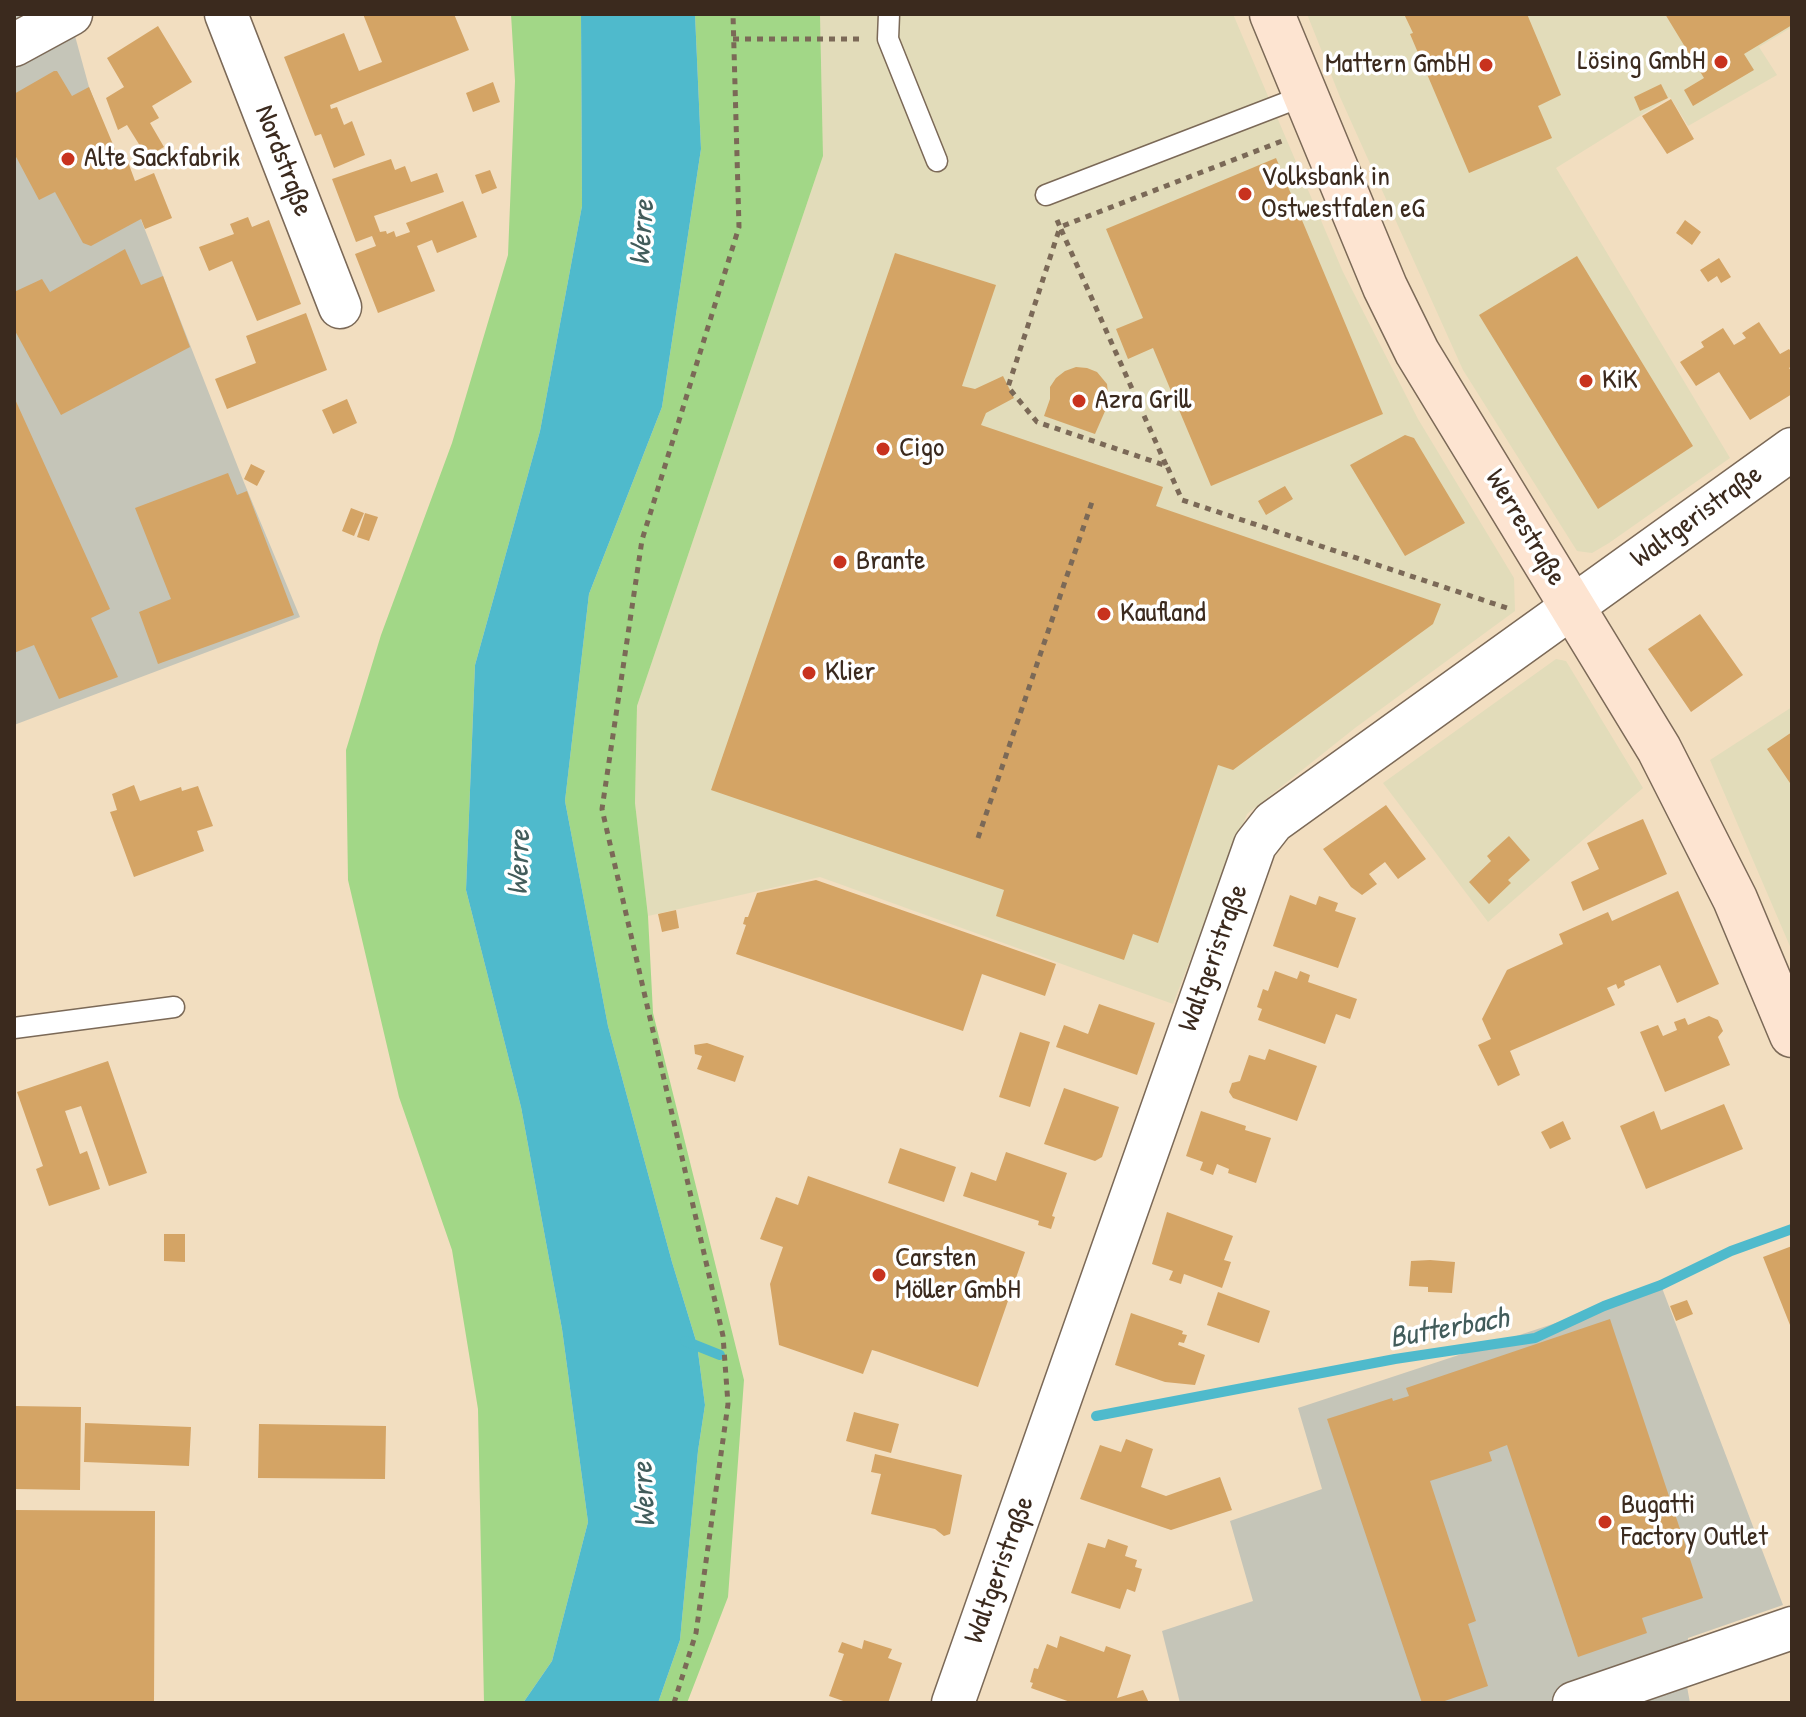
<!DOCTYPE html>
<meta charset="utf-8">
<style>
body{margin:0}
#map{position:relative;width:1806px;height:1717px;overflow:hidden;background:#f2dec0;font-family:"Patrick Hand",sans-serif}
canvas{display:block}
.frame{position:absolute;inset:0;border:16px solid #3b2a1e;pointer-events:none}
</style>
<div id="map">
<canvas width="1806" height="1717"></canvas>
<div class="frame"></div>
</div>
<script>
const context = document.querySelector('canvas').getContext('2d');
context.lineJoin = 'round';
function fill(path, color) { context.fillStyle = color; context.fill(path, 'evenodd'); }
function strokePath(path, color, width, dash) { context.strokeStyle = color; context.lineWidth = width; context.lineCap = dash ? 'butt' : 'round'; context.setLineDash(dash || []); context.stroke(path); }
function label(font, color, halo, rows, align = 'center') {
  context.font = font + ' "Patrick Hand",sans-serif'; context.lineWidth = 7; context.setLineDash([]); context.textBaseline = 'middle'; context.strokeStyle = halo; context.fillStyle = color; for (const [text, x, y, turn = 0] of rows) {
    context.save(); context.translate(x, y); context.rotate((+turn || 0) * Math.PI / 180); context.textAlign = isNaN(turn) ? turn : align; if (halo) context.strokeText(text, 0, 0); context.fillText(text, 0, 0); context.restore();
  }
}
fill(new Path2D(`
 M820 14H1233L1343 272 1418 419 1514 578 1515 611 1355 728 1247 814 1173 1004 820 877 648 916 635 803 637 706 823 156Z
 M1307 14H1792V27L1759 47 1777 75 1688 126 1670 97 1556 168 1730 458 1609 543 1592 553 1577 551 1463 370 1340 97Z
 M1556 659 1566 661 1643 788 1488 922 1383 783Z
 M1792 707V951L1710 760Z`), '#e2dcba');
fill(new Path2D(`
 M14 14H69L89 87 243 480 300 617 14 725Z
 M1662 1288 1783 1605 1688 1638 1686 1681 1690 1703H1180L1162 1631 1253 1601 1230 1521 1322 1489 1298 1408Z`), '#c5c5b8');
fill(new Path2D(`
 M511 14H581L582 206 540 431 475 665 466 890 521 1107 562 1329 588 1522 552 1661 523 1703H484L478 1409 452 1250 399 1097 348 880 346 750 381 635 452 443 508 255 515 81Z
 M695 14H820L823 156 637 706 635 803 648 916 653 1013 744 1380 728 1597 687 1703H658L680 1640 698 1451 705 1405 697 1344 672 1262 608 1026 565 801 589 594 662 407 701 149Z`), '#a2d787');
fill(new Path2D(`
 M581 14H695L701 149 662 407 589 594 565 801 608 1026 672 1262 697 1344 705 1405 698 1451 680 1640 658 1703H523L552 1661 588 1522 562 1329 521 1107 466 890 475 665 540 431 582 206Z`), '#4fbacc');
strokePath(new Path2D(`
 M685 1341 720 1355
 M1096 1416 1395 1359 1535 1338 1604 1306 1661 1285 1731 1251 1792 1229`), '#4fbacc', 10);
fill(new Path2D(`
 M363 14H454L469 50 330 105 331 109 337 107 344 125 352 121 365 155 334 168 321 134 315 136 284 57 344 33 359 71 382 62Z
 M1404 14H1527L1561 95 1538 106 1552 138 1469 173 1410 34 1413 33Z
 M1665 14H1792V25L1744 54 1754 70 1693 106 1684 90 1704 78Z
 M158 26 192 82 152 106 159 118 150 123 164 147 147 157 127 125 118 130 106 98 124 87 107 58Z
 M54 71H57L72 96 89 87 117 154 124 151 135 181 154 173 172 218 145 229 141 219 91 246 83 243 55 192 39 200 14 153V94Z
 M493 82 500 102 473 112 466 93Z
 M1661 84 1668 98 1640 111 1634 97Z
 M1671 99 1694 139 1667 154 1642 116Z
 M1276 158 1383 414 1211 486 1153 348 1128 359 1116 329 1143 318 1106 229Z
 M391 159 395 170 405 166 411 182 437 173 444 192 374 216 380 232 386 231 387 234 394 231 396 237 410 232 406 223 463 201 477 237 437 253 432 240 417 246 435 291 378 313 355 254 376 246 372 236 356 242 332 179Z
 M490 170 497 188 482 194 475 175Z
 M248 217 252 227 269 220 301 304 257 321 232 261 209 271 199 247 234 234 230 224Z
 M1685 220 1701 232 1692 245 1676 233Z
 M125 249 141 285 163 276 190 347 61 415 14 329V292L42 279 50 292Z
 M895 253 996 285 962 386 975 389 1003 376 1014 398 986 413 981 425 1163 487 1156 506 1441 604 1433 624 1264 747 1233 770 1218 765 1158 943 1133 934 1124 960 996 916 1004 890 711 790Z
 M1577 256 1693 446 1598 509 1479 315Z
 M1719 258 1731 277 1721 283 1717 276 1708 282 1700 270Z
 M306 313 327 370 227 409 215 379 256 363 246 336Z
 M1759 322 1780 354 1789 349 1792 353V366L1789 368 1792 372V394L1750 420 1719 372 1696 386 1680 362 1704 347 1701 342 1723 328 1734 345 1746 338 1742 333Z
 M1076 367 1087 368 1097 372 1107 384 1109 402 1095 434 1044 416 1050 399V387L1056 378 1065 371Z
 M14 397 110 609 91 618 118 677 59 699 34 645 14 653Z
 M347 399 357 423 333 434 322 410Z
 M1405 435 1414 438 1465 523 1405 556 1350 465Z
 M251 464 265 471 257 486 244 479Z
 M228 473 237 495 247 491 294 615 158 664 139 612 171 599 135 508Z
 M1285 486 1293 499 1266 515 1258 501Z
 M351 508 364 513 354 536 342 531Z
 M365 513 378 517 369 541 357 537Z
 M1700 614 1743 675 1691 712 1648 649Z
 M1792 732V786L1767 749Z
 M134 785 140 801 181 787 182 791 198 786 213 826 197 831 204 851 134 877 110 812 117 810 112 794Z
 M1386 805 1426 859 1398 879 1385 862 1369 874 1377 884 1362 895 1351 887 1323 849Z
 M1643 819 1667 874 1583 911 1571 882 1599 869 1587 843Z
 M1509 836 1530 860 1508 880 1511 883 1489 904 1469 882 1491 861 1487 856Z
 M816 880 1056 964 1045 996 982 974 963 1031 736 954 746 925 743 924 745 917H748L757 893Z
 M1678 891 1719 984 1677 1003 1660 965 1624 981 1625 985 1618 989 1616 984 1607 988 1615 1005 1510 1051 1520 1075 1498 1086 1478 1045 1491 1039 1482 1019 1507 970 1563 944 1559 934 1608 912 1612 921Z
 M1290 895 1316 905 1319 896 1338 903 1335 911 1356 918 1338 968 1273 946Z
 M676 910 679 928 662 932 658 914Z
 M1275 971 1297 979 1300 971 1310 975 1308 982 1357 999 1350 1019 1336 1014 1325 1044 1258 1020 1262 1009 1257 1007 1263 989 1268 991Z
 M1099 1004 1155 1023 1137 1075 1056 1047 1064 1025 1088 1034Z
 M1709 1016 1718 1020 1723 1031 1718 1037 1730 1065 1665 1092 1640 1032 1658 1025 1663 1036 1677 1030 1674 1022 1685 1018 1688 1025Z
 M1020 1032 1050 1042 1030 1107 999 1097Z
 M707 1043 744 1056 735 1082 697 1069 702 1056 695 1054 694 1045Z
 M1269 1049 1317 1066 1297 1121 1233 1098 1229 1092 1232 1083 1240 1081 1249 1055 1265 1060Z
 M108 1061 147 1173 109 1186 81 1106 65 1111 80 1154 87 1151 100 1189 49 1206 36 1169 43 1166 17 1092Z
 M1064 1088 1119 1107 1102 1157 1095 1161 1044 1144Z
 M1724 1104 1743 1149 1646 1189 1620 1126 1654 1111 1661 1130Z
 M1201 1111 1246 1126 1245 1130 1271 1138 1256 1183 1228 1173 1229 1169 1217 1164 1213 1175 1200 1170 1203 1162 1186 1156Z
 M1563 1121 1571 1139 1550 1149 1541 1132Z
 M900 1148 956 1167 944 1202 888 1183Z
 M1006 1152 1067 1173 1052 1216 1055 1217 1051 1229 1038 1225 1039 1221 963 1196 971 1172 996 1181Z
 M808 1176 1025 1252 978 1387 879 1352 872 1350 863 1374 779 1345 770 1284 783 1247 760 1239 776 1197 798 1205Z
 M1167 1212 1233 1236 1224 1260 1231 1262 1222 1288 1184 1274 1181 1284 1169 1280 1173 1271 1152 1264Z
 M164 1234H185V1262L164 1261Z
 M1792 1246V1324L1790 1325 1763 1257Z
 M1430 1260 1455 1262 1452 1293 1428 1292V1287L1409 1286 1411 1261Z
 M1218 1292 1270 1311 1259 1343 1207 1325Z
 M1687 1300 1693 1314 1676 1321 1670 1306Z
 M1131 1313 1183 1331 1182 1334 1187 1335 1184 1343 1179 1342 1178 1345 1205 1355 1195 1385 1165 1382 1115 1365Z
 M1610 1319 1703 1598 1642 1618 1647 1633 1578 1657 1507 1445 1489 1452 1492 1461 1430 1481 1476 1621 1468 1624 1488 1686 1439 1703H1422L1327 1419 1392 1398 1393 1401 1409 1396 1406 1388Z
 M14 1406 81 1407 80 1490 14 1489Z
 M854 1412 899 1424 891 1453 846 1441Z
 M85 1423 191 1427 189 1466 84 1462Z
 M259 1424 386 1426 385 1479 258 1478Z
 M1126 1439 1153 1449 1141 1487 1166 1496 1220 1477 1232 1510 1171 1530 1080 1499 1100 1445 1121 1452Z
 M875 1454 962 1475 950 1534 944 1536 935 1529 871 1514 881 1474 871 1472Z
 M14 1510 155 1511 154 1703H14Z
 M1108 1539 1128 1546 1125 1556 1137 1560 1135 1567 1142 1569 1135 1592 1127 1589 1120 1609 1071 1593 1088 1543 1105 1548Z
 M1060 1636 1104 1652 1106 1646 1131 1655 1117 1698 1143 1690 1149 1703H1073L1031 1688 1033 1683 1030 1682 1034 1668 1038 1669 1047 1644 1057 1648Z
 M864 1640 892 1649 888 1658 902 1663 888 1703H849L829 1696 844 1654 838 1652 842 1642 862 1649Z`), '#d4a465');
const lane = new Path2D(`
 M889 14 888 39 937 161
 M1046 195 1306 95
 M14 1028 174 1007`);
const street = new Path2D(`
 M226 14 340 307
 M14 45 71 14
 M953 1703 1255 845 1273 822 1792 449
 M1574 1703 1792 1628`);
const secondary = new Path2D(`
 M1272 14 1385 287 1417 352 1659 749 1735 899 1792 1035`);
strokePath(lane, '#7b6957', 23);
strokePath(street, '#7b6957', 45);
strokePath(secondary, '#7b6957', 47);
strokePath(new Path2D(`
 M733 39H860
 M1057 220 1060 227 1008 387 1037 422 1167 466 1182 500 1507 608
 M1166 465 1060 227 1282 141
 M978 838 1093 499
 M674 1703 696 1633 728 1404 723 1336 602 809 642 540 739 227 733 14`), '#7b6957', 5, [6, 6]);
strokePath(lane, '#fff', 20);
strokePath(street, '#fff', 42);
strokePath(secondary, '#fde4d1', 44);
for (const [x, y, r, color] of [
 [1721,62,8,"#c8321e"],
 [1486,65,8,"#c8321e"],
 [68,159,8,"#c8321e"],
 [1245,194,8,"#c8321e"],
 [1586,381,8,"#c8321e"],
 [1079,401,8,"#c8321e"],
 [883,449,8,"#c8321e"],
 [840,562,8,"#c8321e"],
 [1104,614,8,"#c8321e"],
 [809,673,8,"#c8321e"],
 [879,1275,8,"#c8321e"],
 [1605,1522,8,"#c8321e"]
]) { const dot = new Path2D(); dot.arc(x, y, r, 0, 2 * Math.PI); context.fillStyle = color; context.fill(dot); strokePath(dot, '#fff', 3); }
label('28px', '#3b2a1e', '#fff', [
 ["Lösing GmbH",1705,62,"right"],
 ["Mattern GmbH",1470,65,"right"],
 ["Alte Sackfabrik",84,159],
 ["Volksbank in",1261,178],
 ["Ostwestfalen eG",1261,210],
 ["KiK",1602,381],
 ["Azra Grill",1095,401],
 ["Cigo",899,449],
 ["Brante",856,562],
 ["Kaufland",1120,614],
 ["Klier",825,673],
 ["Carsten",895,1259],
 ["Möller GmbH",895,1291],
 ["Bugatti",1621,1506],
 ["Factory Outlet",1621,1538]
], 'left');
label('28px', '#3b2a1e', '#fff', [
 ["Nordstraße",283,161,69],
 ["Waltgeristraße",1697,517,-36],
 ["Werrestraße",1525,528,59],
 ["Waltgeristraße",1214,958,-70],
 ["Waltgeristraße",1000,1570,-70]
]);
label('italic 30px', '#425c5b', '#fff', [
 ["Werre",643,233,-86],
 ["Werre",520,863,-88],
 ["Butterbach",1449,1329,-10],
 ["Werre",645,1495,-93]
]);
</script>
